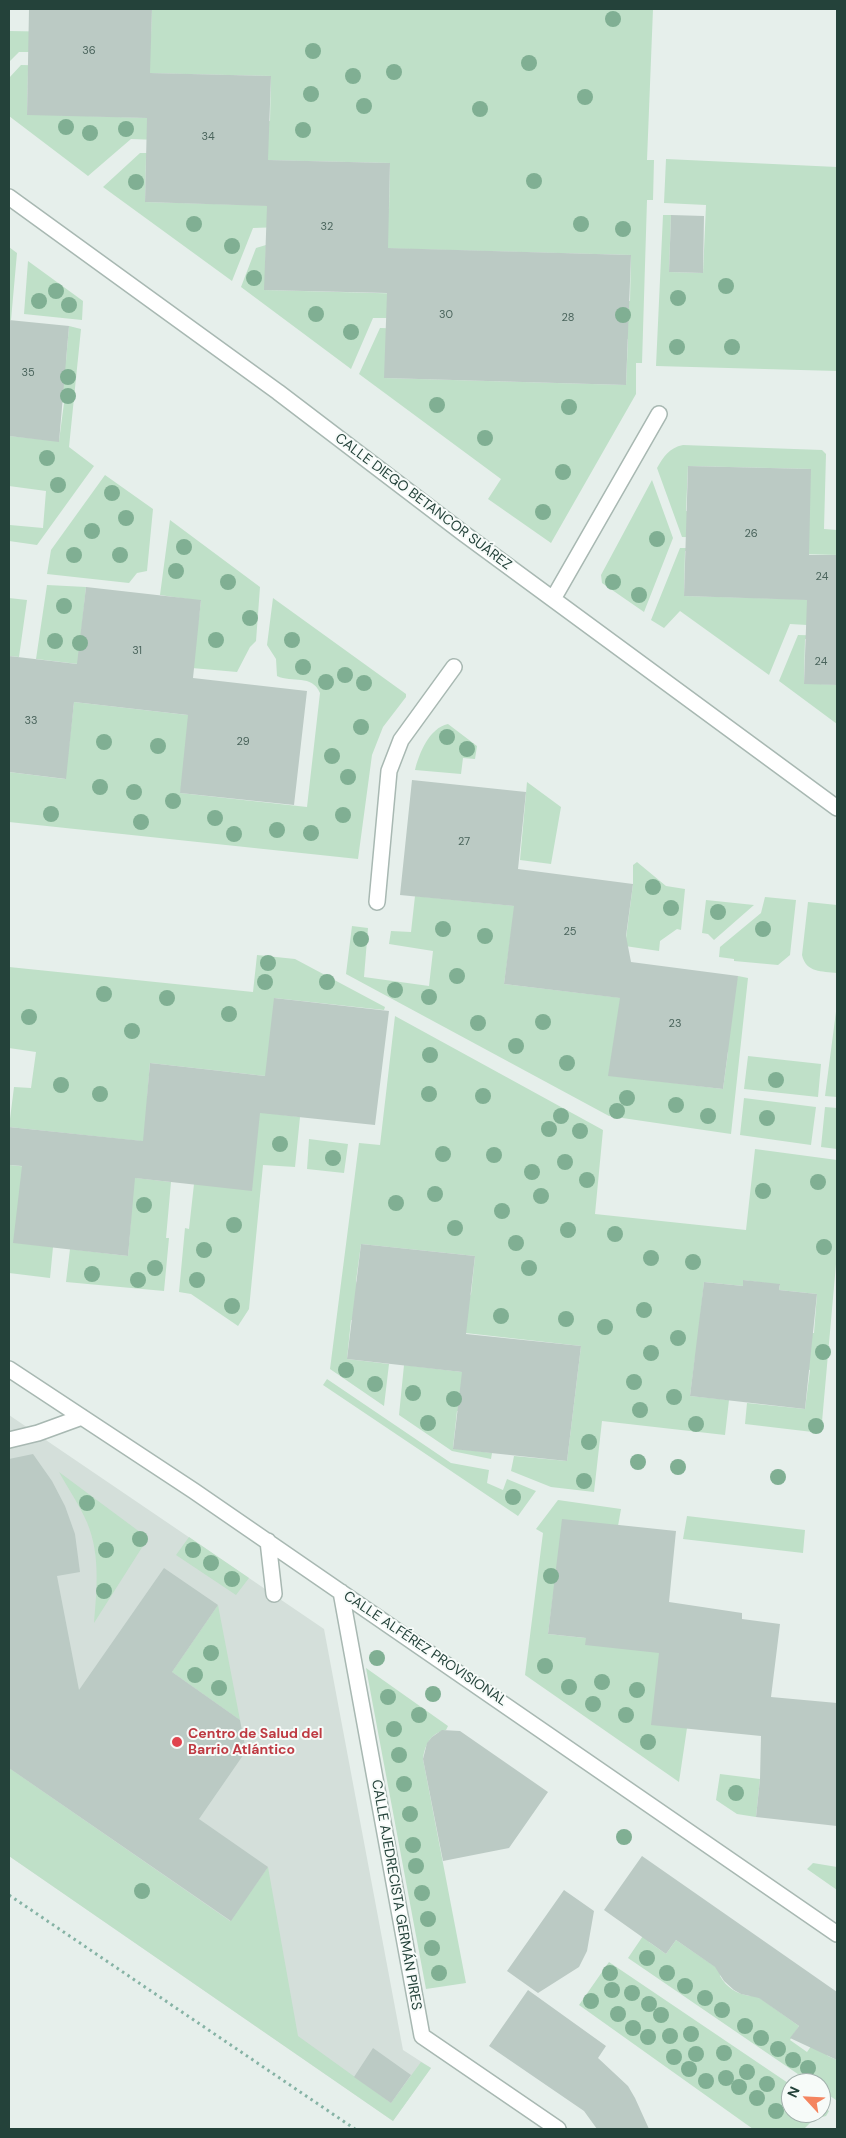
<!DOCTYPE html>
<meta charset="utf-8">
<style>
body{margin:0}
#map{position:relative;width:846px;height:2138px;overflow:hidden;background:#e6efeb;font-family:"DM Sans",sans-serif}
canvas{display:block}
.frame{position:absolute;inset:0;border:10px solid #24423a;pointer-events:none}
.north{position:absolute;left:781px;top:2073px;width:50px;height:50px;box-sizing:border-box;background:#f7fbf9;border:1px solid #a3b1ad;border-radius:50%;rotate:295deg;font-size:14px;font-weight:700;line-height:20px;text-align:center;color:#24423a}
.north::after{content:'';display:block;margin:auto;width:18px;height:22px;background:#f4845f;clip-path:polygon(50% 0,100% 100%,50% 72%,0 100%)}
</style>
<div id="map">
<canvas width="846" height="2138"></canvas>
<div class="frame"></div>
<div class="north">N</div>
</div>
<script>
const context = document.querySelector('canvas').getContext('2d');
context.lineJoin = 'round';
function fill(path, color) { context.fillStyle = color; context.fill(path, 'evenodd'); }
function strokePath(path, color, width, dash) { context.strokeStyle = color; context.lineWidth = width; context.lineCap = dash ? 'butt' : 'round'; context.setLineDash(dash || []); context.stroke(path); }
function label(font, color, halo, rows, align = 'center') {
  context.font = font + ' "DM Sans",sans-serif'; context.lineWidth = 4; context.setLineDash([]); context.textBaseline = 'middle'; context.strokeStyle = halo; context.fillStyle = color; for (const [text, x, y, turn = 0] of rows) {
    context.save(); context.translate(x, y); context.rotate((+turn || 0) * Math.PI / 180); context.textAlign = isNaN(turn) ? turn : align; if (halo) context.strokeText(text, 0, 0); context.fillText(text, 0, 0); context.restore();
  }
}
fill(new Path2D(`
 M9 1415 324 1629 403 2050 431 2068 393 2121 9 1856Z`), '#d4dfda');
fill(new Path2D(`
 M152 9H653L647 160H654L653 200H647L642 363H636V394L551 543 488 499 501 479 359 374 380 328 422 329 384 378 626 385 628 339 579 337 580 300 630 301 631 255 338 247 340 208 389 209 390 163 219 159 220 120 270 121 271 76 100 72 101 34 151 36Z
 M9 31 66 32 65 52H19L9 62Z
 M21 65 77 66 28 70 27 114 148 118 185 141 131 139 88 176 9 116V78Z
 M140 153H197L146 158 145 202 284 206 282 227 253 228 232 281 103 187Z
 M666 159 837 167V371L656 366 663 215H671L669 272 703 273 706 205 664 203Z
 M266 245 265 290 412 294 410 318H373L351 369 241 287 256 248Z
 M9 247 17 253 11 320H9Z
 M28 261 83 301 82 320 24 314Z
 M69 326 81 329 69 447 94 466 37 545 9 541 10 525 43 528 46 491 9 486V436L59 441 64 403 44 401 49 360 66 361Z
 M683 445 822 450 826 454 824 529 837 530V555L766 553 811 469 688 466 686 511 724 513 723 538 682 537 657 468C664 456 669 448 683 445Z
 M105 475 153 509 147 571 137 573 129 583 47 574 51 550Z
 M652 480 673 538 644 612 602 583 601 575Z
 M170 520 260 587 256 641 250 647 237 672 192 668 201 601 160 595Z
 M680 548H737V553L685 551 684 596 825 600 824 626 790 624 769 675 680 611 664 628 651 620Z
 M47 585 86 587 78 664 36 659Z
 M9 598 27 600 19 657 9 656Z
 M273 598 406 694V697L383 727 372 755 358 859 9 822V772L65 779 74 702 205 717 180 793 307 807 320 693C312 674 292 683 277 676L276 659 267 645Z
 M798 635 837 636V640L805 639 804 683 837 685V724L779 681Z
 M448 724 477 746 475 759 463 758 461 774 415 770C419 754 429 728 448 724Z
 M527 782 561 807 551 864 520 860Z
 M637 862 666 886 685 889 681 930 677 929 660 941 659 951 625 946 633 884V865Z
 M415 896 515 906 504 984 639 1000 609 1075 723 1089 728 1052 711 1050 738 976 748 978 731 1134 609 1116 346 974 352 926 368 928 364 977 429 986 433 951 389 944 391 931 411 932Z
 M765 897 796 900 790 955 778 965 734 961V959L719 957 720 947 761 913Z
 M706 900 754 905 714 940 708 934 702 933Z
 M808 902 837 905V973C822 971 806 973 802 955Z
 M257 955 295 959 385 1007 384 1010 274 998 283 1078 150 1063 147 1100 164 1103 159 1143 9 1127 14 1087 31 1088 36 1052 9 1048V967L253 992Z
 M837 1004V1097L825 1096Z
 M395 1016 603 1130 595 1214 746 1230 755 1149 837 1160V1253L821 1433 745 1424 747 1403 805 1409 810 1370 792 1368 796 1332 814 1333 817 1294 779 1290 780 1285 743 1280V1286L704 1282 700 1320 713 1360 695 1358 690 1396 729 1400 725 1435 602 1421 594 1492 551 1487 511 1471 514 1456 567 1461 581 1346 448 1331 471 1294 475 1256 361 1244 356 1281 370 1322 351 1320 347 1359 389 1364 384 1406 330 1369 359 1143 380 1145Z
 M748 1056 821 1064 818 1097 744 1089Z
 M744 1098 816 1107 811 1145 740 1135Z
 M825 1107 837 1108V1149L821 1147Z
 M243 1110 300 1117 295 1167 263 1165 249 1309 238 1326 191 1294 179 1292 185 1228 189 1229 194 1184Z
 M309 1139 348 1144 344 1173 307 1169Z
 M9 1165 39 1168 53 1247 50 1278 9 1273Z
 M119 1176 171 1182 166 1238H169L164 1291 66 1282 70 1249 128 1256 131 1218 115 1216Z
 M404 1365 479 1374 475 1412 457 1411 453 1448 492 1453 491 1459 452 1451 399 1415Z
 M327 1379 451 1463 489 1470 487 1483 503 1490 507 1479 536 1491 518 1516 323 1385Z
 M59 1472 148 1538 94 1623C97 1588 101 1549 84 1516 77 1501 67 1487 59 1472Z
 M558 1500 621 1509 618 1526 553 1596 548 1634 680 1648 687 1728 679 1782 525 1675 543 1533 536 1529Z
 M687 1516 805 1530 803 1553 683 1539Z
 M189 1537 249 1578 236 1595 176 1555Z
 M218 1605 240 1720 172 1672Z
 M366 1668 448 1726 446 1730C431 1733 425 1744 423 1759L466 1983 426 1989Z
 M9 1768 230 1921 268 1867 298 2036 391 2103 421 2062 431 2068 393 2121 9 1856Z
 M720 1774 760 1779 756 1817 737 1814 716 1800Z
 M813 1863 837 1867V1890L807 1869Z
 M647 1930 649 1942 666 1954 676 1940 723 1972 720 1976C727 1988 737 1994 750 1996L753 1993 799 2026 790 2040 807 2052 814 2042 828 2056 837 2060 836 2100 821 2090V2083H811L628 1958Z
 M609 1962 791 2085V2113H821V2105L829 2111 826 2116 814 2119 804 2129H753L579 2005Z`), '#bfe0c8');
fill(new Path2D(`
 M29 9H152L150 73 271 76 268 160 390 163 388 248 631 255 626 385 384 378 387 293 264 290 267 206 145 202 147 118 27 115Z
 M671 215 704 216 703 273 669 272Z
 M9 320 69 326 59 442 9 436Z
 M688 466 811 469 809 555H837V685L804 684 807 600 684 596Z
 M86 587 201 600 193 678 307 691 294 805 180 793 188 715 74 702 66 779 9 772V656L77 664Z
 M412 780 526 792 518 869 633 884 626 936 631 962 738 976 723 1089 608 1076 620 998 504 984 514 906 400 895Z
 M274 998 389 1011 375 1125 260 1113 252 1191 135 1178 128 1256 13 1243 22 1166 9 1165V1127L143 1141 150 1063 265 1076Z
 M361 1244 475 1256 466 1334 581 1346 567 1461 453 1449 462 1372 347 1359Z
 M743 1280 780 1284 779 1290 817 1294 805 1409 690 1396 704 1282 743 1286Z
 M33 1454 52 1481 65 1506 75 1534 80 1572 57 1576 79 1690 164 1568 218 1605 172 1672 240 1720 246 1751 199 1819 268 1867 231 1921 9 1768V1459Z
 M562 1519 676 1531 669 1602 742 1613V1619L780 1624 771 1697 837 1703V1826L756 1817 760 1779 761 1736 651 1725 659 1653 585 1645 586 1638 548 1634Z
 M442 1730 460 1731 548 1792 509 1848 443 1861 423 1759 427 1743 432 1737Z
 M642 1856 837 1992V2060L790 2038 799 2026 759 1998 741 1994 734 1990 724 1981 715 1967 676 1940 666 1954 604 1910Z
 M564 1890 594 1911 587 1951 579 1967 538 1993 507 1971Z
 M528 1990 606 2046 598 2058 628 2086 635 2098 649 2129H597L584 2111 489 2046Z
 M373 2048 411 2075 391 2103 354 2077Z`), '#bbcac4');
const minor = new Path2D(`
 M9 197 278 392 463 533 837 808
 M553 599 659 414
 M377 902 389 771 401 740 454 667
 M9 1369 194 1491 837 1934
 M9 1440 38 1433 82 1417
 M268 1541 274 1594
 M341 1592 422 2036 558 2129`);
strokePath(minor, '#a8b8b2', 18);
strokePath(new Path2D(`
 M9 1895 355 2129`), '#86b3a5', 3, [2.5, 4]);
strokePath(minor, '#fff', 15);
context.fillStyle = '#80af93';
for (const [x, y] of [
 [613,19],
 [313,51],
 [529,63],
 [394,72],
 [353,76],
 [311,94],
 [585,97],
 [364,106],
 [480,109],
 [66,127],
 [126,129],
 [303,130],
 [90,133],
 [534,181],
 [136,182],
 [194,224],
 [581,224],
 [623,229],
 [232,246],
 [254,278],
 [726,286],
 [56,291],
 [678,298],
 [39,301],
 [69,305],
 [316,314],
 [623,315],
 [351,332],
 [677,347],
 [732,347],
 [68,377],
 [68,396],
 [437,405],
 [569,407],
 [485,438],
 [47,458],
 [563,472],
 [58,485],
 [112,493],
 [543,512],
 [126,518],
 [92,531],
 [657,539],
 [184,547],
 [74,555],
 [120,555],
 [176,571],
 [228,582],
 [613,582],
 [639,595],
 [64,606],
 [250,618],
 [216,640],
 [292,640],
 [55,641],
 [80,643],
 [303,667],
 [345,675],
 [326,682],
 [364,683],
 [361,727],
 [447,737],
 [104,742],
 [158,746],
 [467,749],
 [332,756],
 [348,777],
 [100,787],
 [134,792],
 [173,801],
 [51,814],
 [343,815],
 [215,818],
 [141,822],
 [277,830],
 [311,833],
 [234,834],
 [653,887],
 [671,908],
 [718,912],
 [443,929],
 [763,929],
 [485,936],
 [361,939],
 [268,963],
 [457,976],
 [265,982],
 [327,982],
 [395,990],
 [104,994],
 [429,997],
 [167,998],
 [229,1014],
 [29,1017],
 [543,1022],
 [478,1023],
 [132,1031],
 [516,1046],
 [430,1055],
 [567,1063],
 [776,1080],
 [61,1085],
 [100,1094],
 [429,1094],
 [483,1096],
 [627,1098],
 [676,1105],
 [617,1111],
 [561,1116],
 [708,1116],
 [767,1118],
 [549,1129],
 [580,1131],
 [280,1144],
 [443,1154],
 [494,1155],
 [333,1158],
 [565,1162],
 [532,1172],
 [587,1180],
 [818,1182],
 [763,1191],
 [435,1194],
 [541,1196],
 [396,1203],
 [144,1205],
 [502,1211],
 [234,1225],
 [455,1228],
 [568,1230],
 [615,1234],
 [516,1243],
 [824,1247],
 [204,1250],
 [651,1258],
 [693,1262],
 [155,1268],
 [529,1268],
 [92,1274],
 [138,1280],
 [197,1280],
 [232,1306],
 [644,1310],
 [501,1316],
 [566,1319],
 [605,1327],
 [678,1338],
 [823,1352],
 [651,1353],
 [346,1370],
 [634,1382],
 [375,1384],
 [413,1393],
 [674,1397],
 [454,1399],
 [640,1410],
 [428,1423],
 [696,1424],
 [816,1426],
 [589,1442],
 [638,1462],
 [678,1467],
 [778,1477],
 [584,1481],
 [513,1497],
 [87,1503],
 [140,1539],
 [106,1550],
 [193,1550],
 [211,1563],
 [551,1576],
 [232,1579],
 [104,1591],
 [211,1653],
 [377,1658],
 [545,1666],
 [195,1675],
 [602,1682],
 [569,1687],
 [219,1688],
 [637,1690],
 [433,1694],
 [388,1697],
 [593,1704],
 [419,1715],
 [626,1715],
 [394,1729],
 [648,1742],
 [399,1755],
 [404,1784],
 [736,1793],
 [410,1814],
 [624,1837],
 [413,1845],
 [416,1866],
 [142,1891],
 [422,1893],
 [428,1919],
 [432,1948],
 [647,1958],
 [439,1973],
 [610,1973],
 [667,1973],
 [685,1986],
 [612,1990],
 [632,1993],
 [705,1998],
 [591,2001],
 [649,2004],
 [722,2010],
 [618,2014],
 [661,2015],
 [745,2026],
 [633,2028],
 [691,2034],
 [670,2036],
 [648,2037],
 [761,2038],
 [778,2049],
 [724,2053],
 [696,2054],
 [674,2057],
 [793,2060],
 [808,2068],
 [689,2069],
 [747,2072],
 [726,2078],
 [706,2081],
 [767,2084],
 [739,2087],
 [757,2098],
 [776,2111]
]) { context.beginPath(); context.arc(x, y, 8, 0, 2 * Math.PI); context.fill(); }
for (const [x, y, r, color] of [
 [177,1742,6,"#e0444e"]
]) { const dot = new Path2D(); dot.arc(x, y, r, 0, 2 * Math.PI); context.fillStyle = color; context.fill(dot); strokePath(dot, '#f7fbf9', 2); }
label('11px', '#4a645c', null, [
 ["36",89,51],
 ["34",208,137],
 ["32",327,227],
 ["30",446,315],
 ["28",568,318],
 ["35",28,373],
 ["26",751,534],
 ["24",822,577],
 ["31",137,651],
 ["24",821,662],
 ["33",31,721],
 ["29",243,742],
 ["27",464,842],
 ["25",570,932],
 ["23",675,1024]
]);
label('14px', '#24423a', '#f7fbf9', [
 ["CALLE DIEGO BETANCOR SUÁREZ",423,502,37],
 ["CALLE ALFÉREZ PROVISIONAL",425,1649,34],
 ["CALLE AJEDRECISTA GERMÁN PIRES",396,1895,80]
]);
label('bold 14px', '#be3a42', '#f7fbf9', [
 ["Centro de Salud del",188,1734],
 ["Barrio Atlántico",188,1750]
], 'left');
</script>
